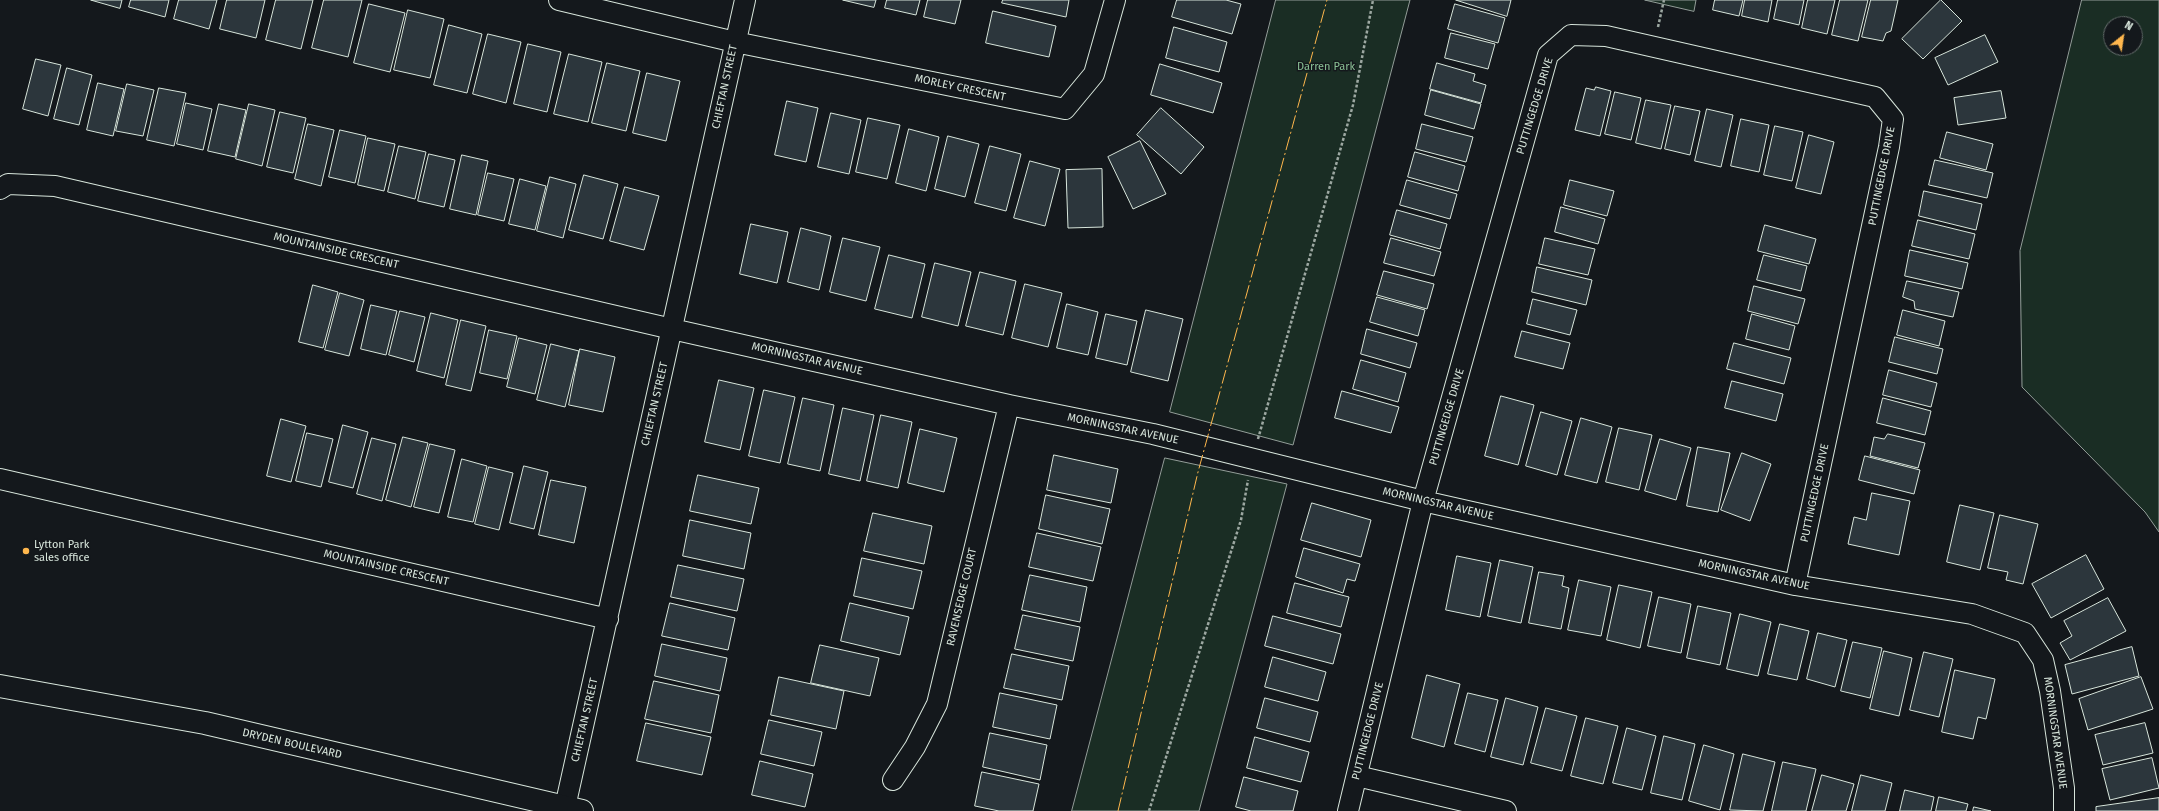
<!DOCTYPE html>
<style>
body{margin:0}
#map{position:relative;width:2159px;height:811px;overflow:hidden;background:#14181c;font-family:"Fira Sans",sans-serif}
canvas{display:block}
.north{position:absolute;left:2103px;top:16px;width:40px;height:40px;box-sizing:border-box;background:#14181c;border:1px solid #626a69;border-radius:50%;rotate:30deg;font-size:11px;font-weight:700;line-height:16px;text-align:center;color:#d8e6dc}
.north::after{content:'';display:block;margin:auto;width:14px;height:18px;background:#ffb74d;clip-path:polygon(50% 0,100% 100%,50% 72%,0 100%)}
</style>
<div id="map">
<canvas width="2159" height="811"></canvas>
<div class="north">N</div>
</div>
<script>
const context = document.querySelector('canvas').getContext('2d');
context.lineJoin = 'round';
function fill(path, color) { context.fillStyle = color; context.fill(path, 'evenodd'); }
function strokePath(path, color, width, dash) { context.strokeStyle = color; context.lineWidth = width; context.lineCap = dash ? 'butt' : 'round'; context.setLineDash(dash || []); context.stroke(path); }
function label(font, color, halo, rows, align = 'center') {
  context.font = font + ' "Fira Sans",sans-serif'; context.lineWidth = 3; context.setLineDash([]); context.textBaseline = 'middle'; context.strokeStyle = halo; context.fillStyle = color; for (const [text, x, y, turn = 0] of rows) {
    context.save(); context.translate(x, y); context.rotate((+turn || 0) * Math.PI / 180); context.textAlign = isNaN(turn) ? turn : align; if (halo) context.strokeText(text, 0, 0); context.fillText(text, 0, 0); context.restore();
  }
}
const green = new Path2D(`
 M1276 0H1410L1293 445 1170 412Z
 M1645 0H1696L1694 11Z
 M2082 0H2159V532L2145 512 2022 387 2020 251ZM2111 24H2135V48H2111Z
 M1165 458 1287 484 1199 811H1072Z`);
fill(green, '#1a2d24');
strokePath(green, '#939e99', 1);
const building = new Path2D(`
 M91 0H122L120 8Z
 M131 0H169L165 17 129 7Z
 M179 0H217L209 29 174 19Z
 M227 0H265L256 38 220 29Z
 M276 0H313L301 49 266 40Z
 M324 0H362L348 57 312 48Z
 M843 0H876L874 7Z
 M887 0H920L916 15 885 8Z
 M928 0H961L955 24 924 17Z
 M1003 0H1069L1066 17 1002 3Z
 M1177 0H1226L1241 4 1232 34 1172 17Z
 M1456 0H1511L1507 16Z
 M1715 0H1743L1739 16 1713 10Z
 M1745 0H1772L1768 22 1742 16Z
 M1778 0H1804L1799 25 1774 19Z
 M1808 0H1835L1827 34 1802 28Z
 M1840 0H1868L1858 41 1832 35Z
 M1871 0H1898L1891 31 1886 33 1883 41 1862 37Z
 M1941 0 1962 21 1923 59 1902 39Z
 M369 4 405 13 390 72 354 63Z
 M1455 4 1505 18 1498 43 1448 29Z
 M408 10 444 19 430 78 394 70Z
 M993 11 1056 26 1049 57 986 43Z
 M449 25 482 34 467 93 434 85Z
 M1174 27 1227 42 1219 72 1166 58Z
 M1451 33 1495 44 1488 69 1445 58Z
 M488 34 521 42 506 103 473 94Z
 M1985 35 1998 62 1948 85 1935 58Z
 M528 44 561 52 547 112 514 104Z
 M569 54 602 62 588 122 554 114Z
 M36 59 61 65 48 116 23 109Z
 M607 63 640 71 626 131 592 123Z
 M1437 63 1475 74 1473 81 1486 85 1481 103 1430 89Z
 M1160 64 1222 83 1213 113 1151 95Z
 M67 68 92 75 79 125 54 119Z
 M647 73 680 81 666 141 633 133Z
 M98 83 124 89 113 136 87 130Z
 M127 84 154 90 143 136 116 131Z
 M1596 87 1611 91 1600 136 1575 130 1586 88 1594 90Z
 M159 88 186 93 174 146 147 140Z
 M1431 90 1481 104 1474 129 1425 115Z
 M2001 91 2006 118 1958 125 1954 98Z
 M1615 92 1641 98 1631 140 1605 134Z
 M1646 100 1671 105 1661 149 1636 143Z
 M787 101 818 108 806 162 775 155Z
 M186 103 212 109 203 150 177 144Z
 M219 104 246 110 235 157 208 151Z
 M249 104 275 110 262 166 236 159Z
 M1675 106 1700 111 1690 155 1665 149Z
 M1161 108 1204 147 1181 174 1137 135Z
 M1707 109 1733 115 1721 167 1695 161Z
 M280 112 306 118 293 173 267 167Z
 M831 113 861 120 849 174 818 167Z
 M868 118 900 125 887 179 856 172Z
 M1741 119 1769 125 1759 172 1731 166Z
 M308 124 334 130 321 186 295 179Z
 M1422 124 1473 137 1466 162 1416 149Z
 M1775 126 1803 132 1792 181 1764 175Z
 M909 129 939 137 926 191 896 183Z
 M340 130 366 136 355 183 329 177Z
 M1947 132 1993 144 1986 170 1940 158Z
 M1809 135 1834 142 1821 194 1796 188Z
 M948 136 979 144 965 197 935 189Z
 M368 138 395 144 384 191 358 185Z
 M1140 141 1166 194 1133 209 1108 157Z
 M399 146 426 152 415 199 388 192Z
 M990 146 1021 154 1006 211 975 203Z
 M1415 152 1465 166 1458 191 1408 177Z
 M429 154 455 160 444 207 418 201Z
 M462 155 488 161 476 215 450 209Z
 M1935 160 1993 173 1987 198 1929 185Z
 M1030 161 1060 169 1045 226 1014 218Z
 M1102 169 1103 227 1068 228 1066 170Z
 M488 173 514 179 504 221 478 215Z
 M584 175 618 184 603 239 569 230Z
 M550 177 576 184 563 238 537 231Z
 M520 179 546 186 535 230 509 224Z
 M1407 180 1457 194 1450 219 1400 205Z
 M1570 180 1614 191 1607 216 1564 205Z
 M625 187 659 196 644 250 610 241Z
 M1924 191 1982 204 1976 230 1919 216Z
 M1561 207 1605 219 1598 244 1555 232Z
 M1397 210 1447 224 1440 249 1390 235Z
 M1918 220 1975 234 1969 259 1912 246Z
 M751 224 788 232 777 283 740 274Z
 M1765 225 1816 239 1809 264 1758 251Z
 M801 228 831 236 819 290 788 282Z
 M843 238 880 247 866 301 830 292Z
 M1391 238 1441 252 1434 276 1384 263Z
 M1545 238 1595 249 1588 275 1539 264Z
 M1910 250 1968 263 1962 289 1905 276Z
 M889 255 925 264 912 318 875 309Z
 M1764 255 1807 266 1801 291 1757 280Z
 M935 263 971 272 958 326 922 317Z
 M1537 267 1592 280 1586 305 1532 292Z
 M1384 271 1434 284 1427 309 1377 295Z
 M980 272 1016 281 1003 335 966 326Z
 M1907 281 1959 292 1953 317 1915 309 1914 301 1903 297Z
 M1025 284 1062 293 1048 347 1012 338Z
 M313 285 338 292 323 348 299 342Z
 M1754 286 1805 299 1798 324 1748 311Z
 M340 293 364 300 349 356 325 350Z
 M1377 297 1425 310 1418 336 1370 322Z
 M1533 299 1577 310 1570 335 1527 324Z
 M1067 304 1098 312 1088 355 1057 348Z
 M371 305 397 311 386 355 361 349Z
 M1146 310 1183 319 1168 381 1131 372Z
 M1903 310 1945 321 1939 346 1897 335Z
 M400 311 425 317 414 362 389 355Z
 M431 313 458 320 444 378 417 371Z
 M1106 314 1137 321 1127 365 1096 358Z
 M1752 314 1795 326 1789 350 1746 339Z
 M461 320 486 326 471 391 446 385Z
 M1367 329 1417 343 1410 368 1361 354Z
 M489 330 517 336 507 379 480 373Z
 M1522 331 1570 343 1563 369 1515 357Z
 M1895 337 1943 349 1937 374 1889 362Z
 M519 338 547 345 535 394 507 387Z
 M1734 343 1791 358 1784 384 1727 369Z
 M551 344 579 351 565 407 537 400Z
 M580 349 615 357 603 412 569 405Z
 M1361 360 1406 373 1398 402 1353 389Z
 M1889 370 1937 383 1931 407 1883 395Z
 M719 380 754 388 740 450 705 442Z
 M1732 381 1783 394 1776 421 1725 408Z
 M764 390 795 397 780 463 749 456Z
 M1342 391 1399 407 1391 433 1335 418Z
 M1501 396 1534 405 1518 465 1485 456Z
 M803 398 834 405 820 471 788 464Z
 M1883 398 1931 411 1925 435 1877 423Z
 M843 408 874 415 860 481 829 474Z
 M1541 412 1572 421 1557 475 1526 466Z
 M881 415 912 422 898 488 867 481Z
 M1581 418 1612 427 1597 483 1565 475Z
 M281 419 306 426 291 482 267 476Z
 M343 425 368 432 353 488 329 482Z
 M1619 428 1652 435 1639 490 1606 482Z
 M920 429 957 438 944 492 908 483Z
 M307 433 333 439 321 487 296 481Z
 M1888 434 1925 443 1918 468 1870 456 1874 437 1884 439Z
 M403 437 428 443 411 507 386 500Z
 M372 438 396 444 382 501 357 494Z
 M1660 439 1691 448 1676 500 1645 491Z
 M430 444 455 450 439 513 414 507Z
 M1698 447 1730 453 1718 512 1687 506Z
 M1742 453 1771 464 1750 521 1721 510Z
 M1054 455 1118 469 1111 503 1047 490Z
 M1865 456 1920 470 1914 494 1859 480Z
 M462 459 487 466 473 522 448 517Z
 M524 466 548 472 534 529 510 523Z
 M489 467 513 473 499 530 475 524Z
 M698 475 759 488 751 524 690 511Z
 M551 480 586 487 574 543 539 535Z
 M1872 493 1910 501 1899 555 1848 544 1854 517 1866 520Z
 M1046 495 1110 509 1102 544 1039 529Z
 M1312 503 1371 520 1361 557 1301 540Z
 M1960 505 1994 513 1980 570 1947 562Z
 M873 513 932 526 924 564 864 551Z
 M2000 515 2038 524 2023 584 2006 580 2008 572 1988 568Z
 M690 520 751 533 744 569 683 556Z
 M1037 533 1101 547 1093 581 1029 567Z
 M1304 548 1360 564 1355 581 1347 579 1343 593 1296 577Z
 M2086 555 2104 589 2051 618 2032 584Z
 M1457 556 1491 563 1480 617 1446 610Z
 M862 558 922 571 913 609 854 596Z
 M1500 560 1533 567 1521 623 1488 616Z
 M678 565 744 579 737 611 671 597Z
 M1539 572 1564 576 1562 586 1569 588 1561 629 1529 623Z
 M1030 575 1087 587 1080 622 1022 610Z
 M1579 580 1611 587 1601 636 1568 630Z
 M1295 583 1349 597 1341 627 1287 613Z
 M1619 585 1652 592 1640 648 1607 640Z
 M1659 597 1691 604 1681 653 1648 646Z
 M2108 598 2126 631 2070 660 2060 643 2072 636 2064 621Z
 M670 603 735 618 728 650 662 636Z
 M850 603 909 617 900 655 841 641Z
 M1698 606 1731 613 1720 665 1687 658Z
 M1740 614 1771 622 1758 676 1727 669Z
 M1023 615 1080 627 1073 661 1015 649Z
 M1273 616 1341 634 1333 664 1265 646Z
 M1780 624 1809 631 1797 680 1768 674Z
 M1818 633 1847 640 1835 687 1807 679Z
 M1853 642 1882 648 1870 698 1841 691Z
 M662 644 727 658 720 691 655 676Z
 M820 645 879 658 870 696 811 683Z
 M2132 647 2139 676 2072 694 2065 665Z
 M1884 651 1912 658 1899 716 1870 709Z
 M1924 652 1953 659 1939 717 1910 710Z
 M1012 654 1069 666 1062 700 1004 688Z
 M1273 657 1326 672 1318 701 1265 687Z
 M1955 670 1995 679 1986 719 1978 717 1973 739 1942 732Z
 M1427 675 1460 684 1444 747 1412 738Z
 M779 677 844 691 836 729 771 715Z
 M2141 677 2153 709 2088 730 2079 699Z
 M654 681 719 695 711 733 645 719Z
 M1000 693 1057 705 1050 739 993 727Z
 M1468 693 1498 700 1485 752 1455 744Z
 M1265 698 1318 712 1310 742 1257 728Z
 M1506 698 1538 707 1523 765 1491 757Z
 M1546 708 1577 716 1562 771 1531 763Z
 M1586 718 1618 726 1603 784 1571 776Z
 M769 720 822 732 814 766 761 754Z
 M646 723 711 737 702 775 637 761Z
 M2145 723 2153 753 2103 765 2095 735Z
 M1627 728 1656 736 1642 790 1613 783Z
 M990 733 1047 745 1040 780 983 767Z
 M1664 736 1695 744 1682 800 1651 793Z
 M1255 737 1309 752 1301 782 1247 768Z
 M1704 745 1734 754 1720 810 1689 801Z
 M1743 754 1775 762 1763 811 1730 810Z
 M2152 758 2159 788 2110 800 2102 769Z
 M760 761 813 774 805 807 752 795Z
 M1783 762 1816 769 1806 811H1772Z
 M982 772 1039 784 1033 811H999L975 806Z
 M1822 775 1854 784 1846 811H1812Z
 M1861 775 1892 783 1885 811H1852Z
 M1244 777 1298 791 1293 811H1251L1236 807Z
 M1905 790 1934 797 1931 811H1900Z
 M1939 797 1968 804 1966 811H1936Z
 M2159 798V811H2096V807Z
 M1974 807 1991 811H1973Z`);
fill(building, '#2c363c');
strokePath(building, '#d8e6dc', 1);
const street = new Path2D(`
 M559 0 735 42 1065 109 1094 74 1115 0
 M0 189 8 184 55 186 672 329 1009 405 1153 434 1423 501 1795 585 1972 614 2025 633 2043 660 2050 691 2064 788V811
 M0 479 608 619
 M1357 776 1506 811
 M893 780 915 747 937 704 1009 405
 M565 807 745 0
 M1348 811 1423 501 1548 55 1571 35 1606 36 1875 97 1893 119 1889 147 1795 585`);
const secondary = new Path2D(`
 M0 686 205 723 582 811`);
strokePath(street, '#d8e6dc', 22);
strokePath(secondary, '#d8e6dc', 24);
strokePath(new Path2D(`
 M1658 27 1664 0
 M1258 439 1353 105 1373 0
 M1149 811 1241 520 1248 480`), '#9da8a2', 2.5, [3, 2]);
strokePath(street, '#14181c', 20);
strokePath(secondary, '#14181c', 22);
strokePath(new Path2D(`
 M1118 811 1198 472 1327 0`), '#ffb74d', 1, [14, 3, 2, 3]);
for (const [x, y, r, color] of [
 [26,551,4,"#ffb74d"]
]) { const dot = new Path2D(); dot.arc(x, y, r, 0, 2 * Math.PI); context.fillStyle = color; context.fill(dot); strokePath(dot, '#14181c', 1.5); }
label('11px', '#8ac095', '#14181c', [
 ["Darren Park",1326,67]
]);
label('11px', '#d8e6dc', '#14181c', [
 ["CHIEFTAN STREET",725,87,-78],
 ["MORLEY CRESCENT",960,88,12],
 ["PUTTINGEDGE DRIVE",1535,106,-73],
 ["PUTTINGEDGE DRIVE",1882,176,-79],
 ["MOUNTAINSIDE CRESCENT",336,251,13],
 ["MORNINGSTAR AVENUE",807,359,13],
 ["CHIEFTAN STREET",655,404,-77],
 ["PUTTINGEDGE DRIVE",1447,417,-74],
 ["MORNINGSTAR AVENUE",1123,429,12],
 ["PUTTINGEDGE DRIVE",1815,493,-78],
 ["MORNINGSTAR AVENUE",1438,504,13],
 ["MOUNTAINSIDE CRESCENT",386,568,13],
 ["MORNINGSTAR AVENUE",1754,575,12],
 ["RAVENSEDGE COURT",962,597,-77],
 ["CHIEFTAN STREET",585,720,-77],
 ["PUTTINGEDGE DRIVE",1368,731,-76],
 ["MORNINGSTAR AVENUE",2055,733,82],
 ["DRYDEN BOULEVARD",292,744,13]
]);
label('11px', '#d8e6dc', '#14181c', [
 ["Lytton Park",34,545],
 ["sales office",34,558]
], 'left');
</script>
